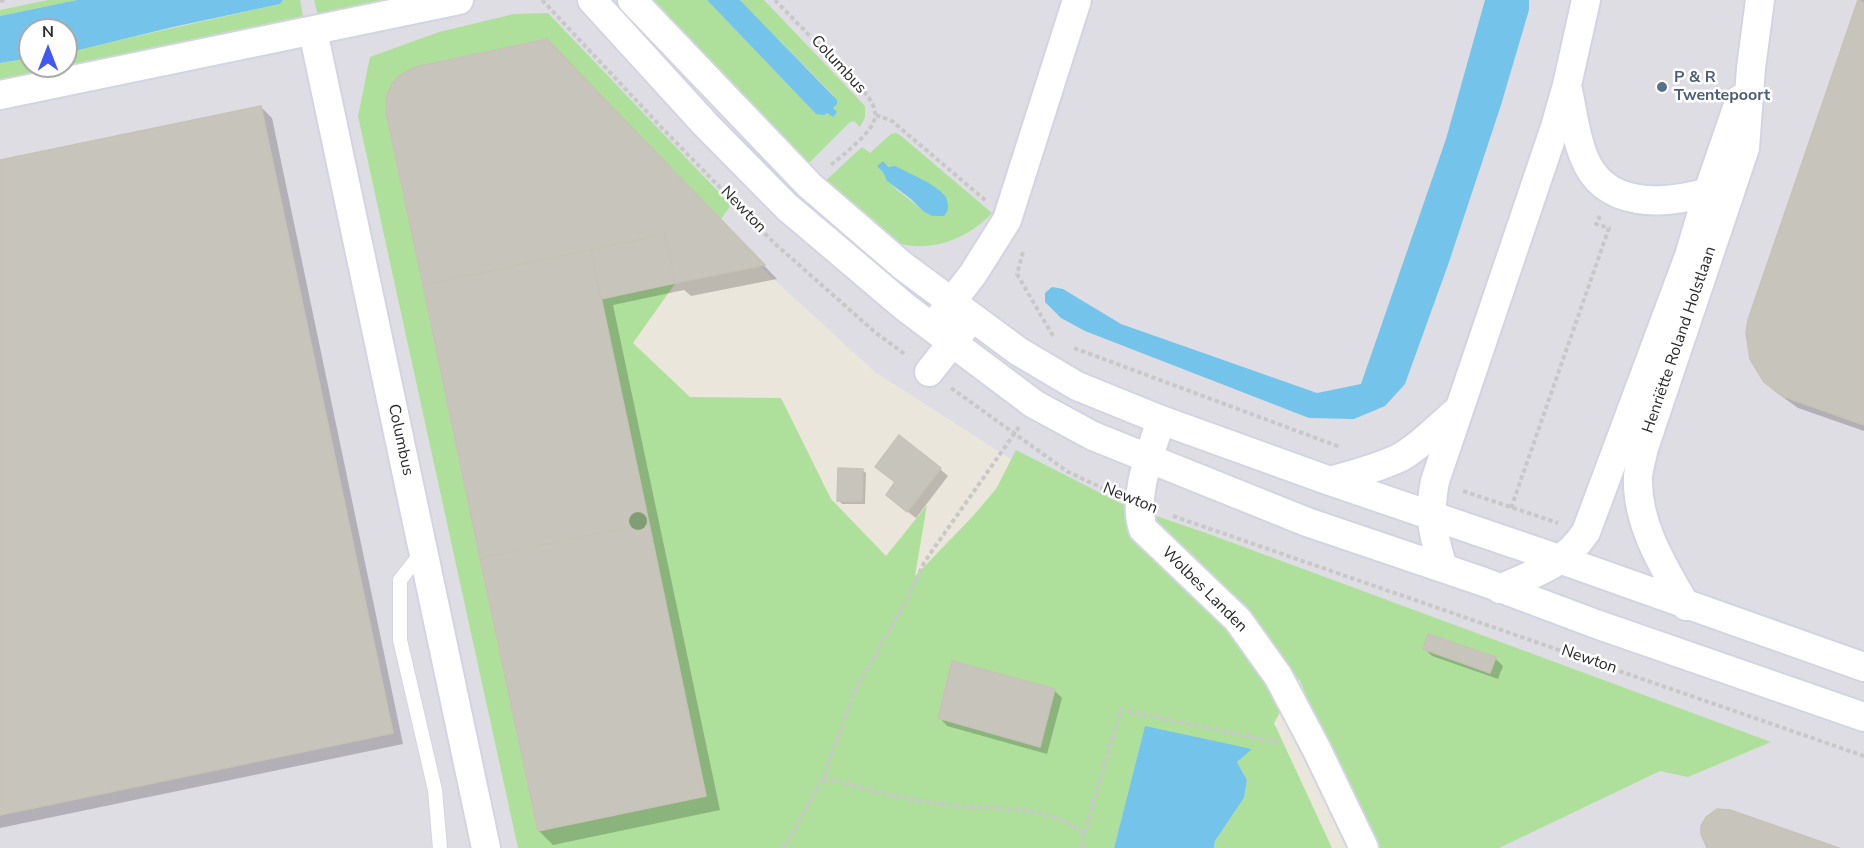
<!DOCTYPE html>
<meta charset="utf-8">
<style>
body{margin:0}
#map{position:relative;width:1864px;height:848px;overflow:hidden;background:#ebe6dc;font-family:"Nunito Sans",sans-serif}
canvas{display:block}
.north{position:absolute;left:18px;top:18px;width:60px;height:60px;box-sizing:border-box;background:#fff;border:2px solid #aaa;border-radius:50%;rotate:0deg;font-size:16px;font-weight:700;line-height:24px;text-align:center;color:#2a2a2a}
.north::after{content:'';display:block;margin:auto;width:21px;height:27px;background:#4258f3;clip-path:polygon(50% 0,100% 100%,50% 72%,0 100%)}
</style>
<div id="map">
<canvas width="1864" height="848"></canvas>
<div class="north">N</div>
</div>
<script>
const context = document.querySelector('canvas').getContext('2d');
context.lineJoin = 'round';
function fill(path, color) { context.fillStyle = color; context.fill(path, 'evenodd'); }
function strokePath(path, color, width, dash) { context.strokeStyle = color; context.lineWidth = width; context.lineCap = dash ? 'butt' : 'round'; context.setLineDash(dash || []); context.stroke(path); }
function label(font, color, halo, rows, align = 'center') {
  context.font = font + ' "Nunito Sans",sans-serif'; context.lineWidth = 5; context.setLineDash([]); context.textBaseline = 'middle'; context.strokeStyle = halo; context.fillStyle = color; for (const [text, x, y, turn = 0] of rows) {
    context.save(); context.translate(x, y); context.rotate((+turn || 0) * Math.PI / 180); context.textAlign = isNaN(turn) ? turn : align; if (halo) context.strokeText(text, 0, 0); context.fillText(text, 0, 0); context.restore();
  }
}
fill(new Path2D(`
 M0 0H1864V848H1392L1253 578 1084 506 875 372 529 55 555 848H0ZM30 30H66V66H30Z`), '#dfdde4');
fill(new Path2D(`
 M48 0H77L0 16V10Z
 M283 0H300L303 16 0 80V63L30 58V66H66V52L280 4Z
 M314 0H387L318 15Z
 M645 0H707L816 114 827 112 833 108V95L740 0H764L865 106V117L860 127 854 121 850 122 805 167Z
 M548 13 731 205 633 343 690 397 781 398 831 499 886 556 927 505 915 576 973 516 996 489 1016 450 1124 505 1206 533 1771 742 1688 777 1660 771 1499 848H1377L1332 758 1299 679 1274 723 1332 848H1214L1215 841 1244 798 1247 780 1237 762 1251 749 1145 727 1114 848H518L358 116 370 57 439 32 514 14Z
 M896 133 900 135 992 213C968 239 929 254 895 242 887 239 879 230 873 225 856 211 839 197 822 184L862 147 870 153 891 134ZM895 166 940 192 947 209 923 211C911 199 887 186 883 172Z`), '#aee09b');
fill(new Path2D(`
 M77 0H283L280 4 173 27 74 51 66 52V30H30V58L0 63V16Z
 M707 0H740L837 100V104L833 108 837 112 833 117 827 113 824 115 816 114Z
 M1485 0H1529V10L1501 105 1449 262 1405 384 1385 406 1354 419 1309 418 1085 331 1061 318 1045 302V293L1052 287 1063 289 1121 324 1317 393 1361 384 1446 139Z
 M883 161 888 167 895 166C908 173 936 184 945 196 948 200 948 206 948 210L944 216H932L923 211 911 199 887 181 883 172 877 166Z
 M1145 726 1252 749 1237 762 1247 780 1244 798 1215 841 1214 848H1114Z`), '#73c3ea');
fill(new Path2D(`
 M1860 0H1864V431L1798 408 1777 393 1765 381 1749 321Z
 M561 56 777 279 691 296 684 290 613 305 720 810 553 845 539 831 387 112Z
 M261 107 272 118 403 744 0 828V162Z
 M877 467 940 469 948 476 916 518 895 502 897 483Z
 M862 470 866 473 865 504H842L838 500Z
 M1425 649 1495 658 1503 666 1498 679 1432 656Z
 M1054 690 1062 698 1047 754 947 726 940 718Z`), '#0003');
const building = new Path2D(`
 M1858 0 1864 3V425L1785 397 1774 390 1764 382 1750 359 1746 333 1748 320Z
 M547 39 641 137 765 265 675 283 665 234 423 285 386 112V98L391 85 400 75 415 67Z
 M261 106 393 733 0 815V160Z
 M665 234 675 283 601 299 591 250Z
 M591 250 649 523 480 558 423 285Z
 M899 435 941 468 907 512 886 495 895 482 875 467Z
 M838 468 863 469 862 501H837Z
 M649 523 706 796 538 831 480 558Z
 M1428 634 1496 657 1490 673 1423 649Z
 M952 661 1055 689 1040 747 938 718Z
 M1717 809 1730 810 1839 848H1707L1701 834V826L1706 817Z`);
fill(building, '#c7c4bb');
strokePath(building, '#c7c2b6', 1.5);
const lane = new Path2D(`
 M422 552 400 580V640L435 790 440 848`);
const street = new Path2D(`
 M592 0 706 125 787 207 905 307 1034 404 1093 436 1307 522 1484 582 1596 624 1864 717
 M632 0 809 185 903 266 1018 351 1077 386 1161 420 1330 481 1562 560 1864 667
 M313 31 486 848
 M1568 90C1573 112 1575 136 1584 157 1604 209 1664 205 1708 192
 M0 95 459 0
 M940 317 973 274 1007 220 1077 0
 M929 372 963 329
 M1161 420C1151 452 1132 496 1143 529L1238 620 1278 676 1317 750 1364 848
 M1330 481C1354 474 1379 468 1401 457 1422 445 1440 425 1458 410
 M1443 568C1433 533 1428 518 1435 481L1555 127 1567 85 1586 0
 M1500 589C1536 572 1563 566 1586 532L1689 256 1708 192 1740 99
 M1686 606C1663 566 1636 523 1638 476 1639 467 1642 457 1644 448L1745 148 1751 68 1760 0`);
strokePath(lane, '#d2d4e2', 16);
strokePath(street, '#d2d4e2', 32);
strokePath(new Path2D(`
 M542 0 663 129 773 242 876 333 906 355
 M775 0 867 95C871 101 876 108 875 117 873 133 842 155 830 166
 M0 1 6 0
 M876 115 892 121 985 200
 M1023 252 1017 274 1053 336
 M1074 348 1340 447
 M951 388 1068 472 1113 493
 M1463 491 1558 523
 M1511 508 1609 228 1596 224 1600 216
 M1173 516 1864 756
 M823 778C861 787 900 799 940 804 988 812 1040 801 1082 832L1083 836
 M784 848 823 778 855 690 900 612 925 561 1019 427
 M1082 848 1083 837 1121 710 1281 743`), '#c8c8c8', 4, [4.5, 3]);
strokePath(lane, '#fff', 14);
strokePath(street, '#fff', 28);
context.fillStyle = '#7f9e73';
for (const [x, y] of [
 [638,521]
]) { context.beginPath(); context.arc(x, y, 9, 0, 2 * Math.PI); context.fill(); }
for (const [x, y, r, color] of [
 [1662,87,6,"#5c6f8a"]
]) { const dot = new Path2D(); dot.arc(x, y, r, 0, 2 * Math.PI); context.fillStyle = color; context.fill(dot); strokePath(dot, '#fff', 2); }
label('16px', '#2a2a2a', '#fff', [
 ["Columbus",838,65,47],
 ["Newton",743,210,46],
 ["Henriëtte Roland Holstlaan",1680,340,-71],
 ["Columbus",400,440,78],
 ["Newton",1130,499,22],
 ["Wolbes Landen",1204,590,45],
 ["Newton",1589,660,19]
]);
label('bold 16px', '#4e5e75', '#fff', [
 ["P & R",1674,78],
 ["Twentepoort",1674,96]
], 'left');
</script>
